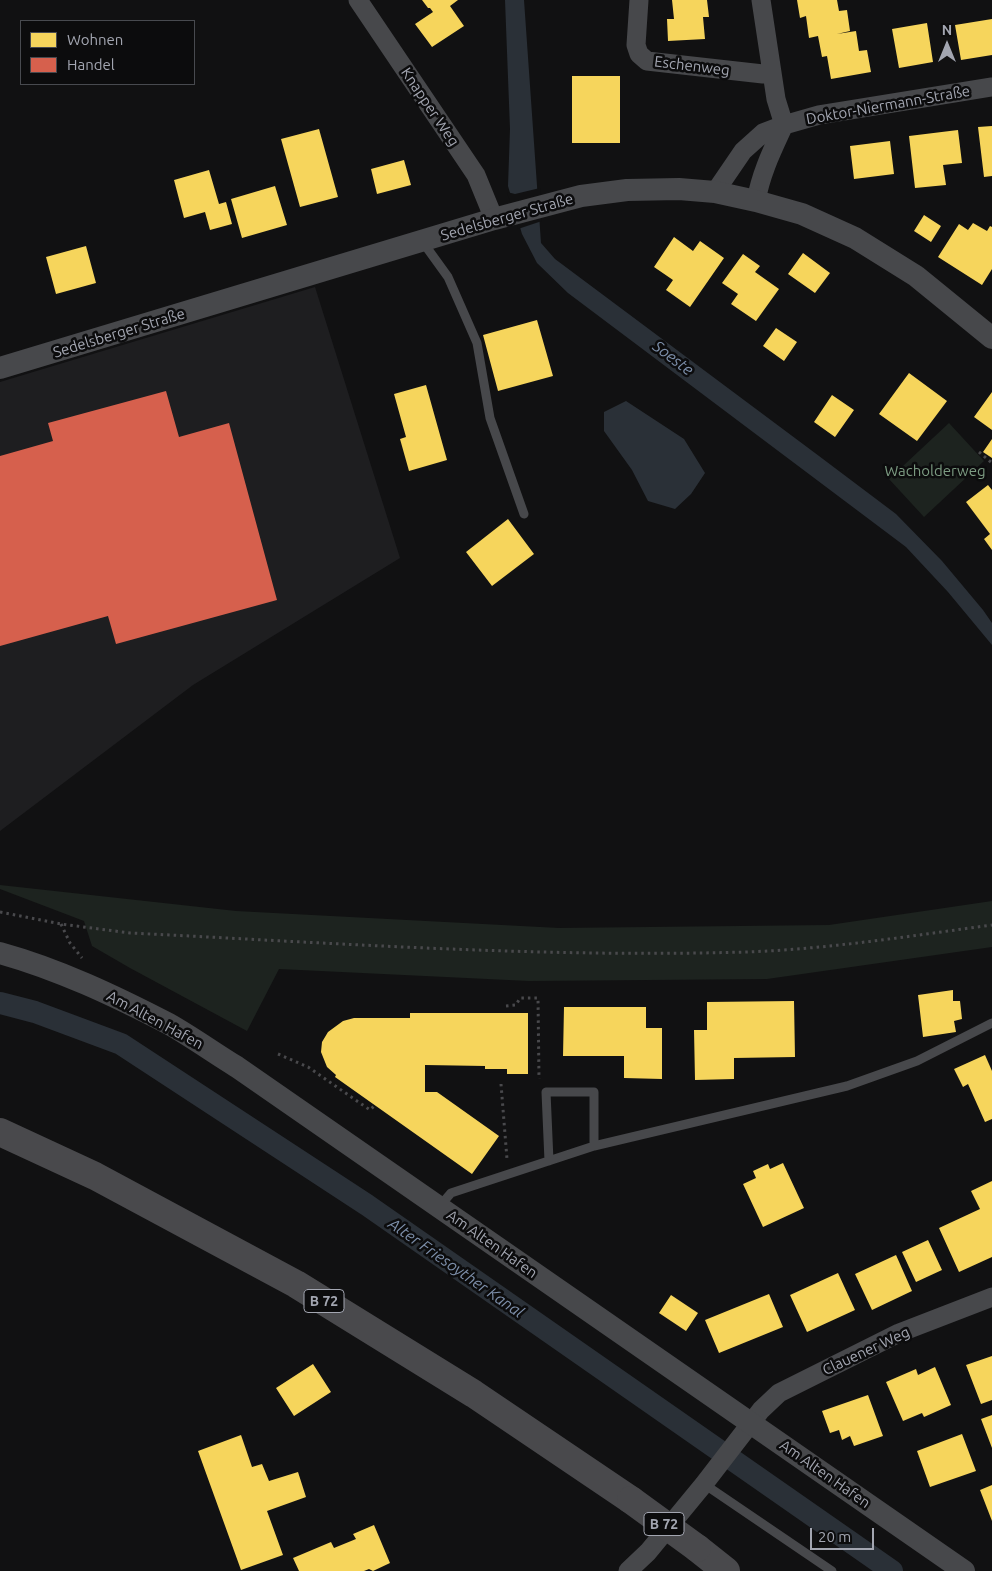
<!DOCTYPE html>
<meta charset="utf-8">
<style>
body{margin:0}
#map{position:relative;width:992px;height:1571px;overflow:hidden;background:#111112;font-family:Ubuntu,sans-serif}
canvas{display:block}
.legend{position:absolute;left:20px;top:20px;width:175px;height:65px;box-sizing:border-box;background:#0c0c0d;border:1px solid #484a4f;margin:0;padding:6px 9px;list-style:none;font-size:15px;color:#a3a6b1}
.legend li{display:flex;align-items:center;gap:10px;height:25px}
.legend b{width:25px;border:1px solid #484a4f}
.north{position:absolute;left:922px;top:20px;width:50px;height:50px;-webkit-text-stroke:4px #0c0c0d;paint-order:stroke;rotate:0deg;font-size:14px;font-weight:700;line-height:20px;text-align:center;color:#a3a6b1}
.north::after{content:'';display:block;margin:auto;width:18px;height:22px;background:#a3a6b1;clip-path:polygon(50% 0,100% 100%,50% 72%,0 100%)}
.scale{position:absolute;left:810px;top:1528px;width:64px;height:22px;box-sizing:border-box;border:2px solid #a3a6b1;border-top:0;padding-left:6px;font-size:15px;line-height:18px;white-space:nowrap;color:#a3a6b1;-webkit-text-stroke:4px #0c0c0d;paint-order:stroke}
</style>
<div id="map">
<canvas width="992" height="1571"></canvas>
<ul class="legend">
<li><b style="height:14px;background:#f6d55c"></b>Wohnen</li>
<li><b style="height:14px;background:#d6604d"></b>Handel</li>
</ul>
<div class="north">N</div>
<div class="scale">20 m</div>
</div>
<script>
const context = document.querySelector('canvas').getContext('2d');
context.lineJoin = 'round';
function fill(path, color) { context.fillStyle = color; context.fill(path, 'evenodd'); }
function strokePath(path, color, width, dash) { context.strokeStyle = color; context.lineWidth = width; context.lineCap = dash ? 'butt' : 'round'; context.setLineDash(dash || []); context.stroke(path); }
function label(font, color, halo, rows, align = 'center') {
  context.font = font + ' Ubuntu,sans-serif'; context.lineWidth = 5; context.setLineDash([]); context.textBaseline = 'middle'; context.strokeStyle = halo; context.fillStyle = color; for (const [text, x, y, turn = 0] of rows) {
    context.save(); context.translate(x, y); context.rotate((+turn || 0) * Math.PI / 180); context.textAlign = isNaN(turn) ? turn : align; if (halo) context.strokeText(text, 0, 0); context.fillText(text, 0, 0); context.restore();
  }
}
fill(new Path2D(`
 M315 287 400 558 193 685 0 831V382Z`), '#1e1e20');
fill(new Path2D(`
 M949 423 984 461 924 517 889 479Z
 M0 885 236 911 559 928 829 925 992 901V947L767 979 529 981 279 969 247 1031 130 968 92 946 84 921 0 889Z`), '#1d231f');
fill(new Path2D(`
 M505 0H524L541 243 555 259 819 456 896 514 942 561 983 610 992 623V645L948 592 906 547 568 293 537 263 522 234 508 186 510 129Z
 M626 401 684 439 705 473 691 494 675 509 648 501 632 470 604 431V412Z`), '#2a3037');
fill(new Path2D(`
 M540 188 542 221 518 229 507 192 515 194Z`), '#111112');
fill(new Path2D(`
 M422 0H458L450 6 464 26 432 47 415 24 433 12 430 8H428Z
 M672 0H707L709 17H703L705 39 668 41 667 19H674Z
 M797 0H837L839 11 847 10 850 31 837 34 856 31 859 51 867 50 871 72 831 79 827 56 822 57 818 36 809 38 806 16 800 18Z
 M992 19V55L961 60 955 25Z
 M927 23 933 62 899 68 892 29Z
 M572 76H620V143H572Z
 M992 126V176L984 177 978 127Z
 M319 129 338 197 300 207 281 139Z
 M958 130 962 163 943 165 946 185 915 188 909 136Z
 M890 141 894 174 854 179 850 146Z
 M404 160 411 185 377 194 371 169Z
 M209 170 219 204 226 202 232 224 210 230 205 212 184 218 174 180Z
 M275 186 287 225 242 238 231 199Z
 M924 215 941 226 931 242 914 231Z
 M973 223 987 231 990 226 992 227V269L982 285 938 257 959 224 968 230Z
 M674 237 693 251 700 241 724 258 690 307 666 290 673 280 654 267Z
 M86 246 96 283 56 294 46 257Z
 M803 253 830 273 815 293 788 274Z
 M743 254 760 266 755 272 779 289 756 321 731 304 738 294 722 283Z
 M537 320 553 376 498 391 483 335Z
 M776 328 797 342 784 361 763 346Z
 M909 373 947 401 917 441 879 414Z
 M426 385 447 460 409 471 400 439 406 437 394 394Z
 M992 392V430L974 417Z
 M832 395 854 410 835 437 814 422Z
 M992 439V458L983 452Z
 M988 485 992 490V550L984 539 990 534 966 502Z
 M508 519 534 554 492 586 466 552Z
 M953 990V1001H960L962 1019 954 1021 956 1032 923 1037 918 995Z
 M794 1001 795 1057 734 1058V1079L695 1080 694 1030H707V1002Z
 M564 1007H646V1028H662V1079L624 1078V1056H563Z
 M410 1013H528V1074H507V1069H485V1066L425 1065V1092H437L499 1136 472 1174 335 1077 336 1075 327 1067 321 1052 322 1042 328 1032 343 1021 354 1018H410Z
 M985 1055 992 1071V1119L985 1122 968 1084 963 1087 954 1069Z
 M783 1163 804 1208 763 1227 743 1184 756 1178 753 1171 768 1164 770 1169Z
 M992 1181V1257L959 1272 939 1228 980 1209 971 1191Z
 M928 1240 942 1270 916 1282 902 1252Z
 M896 1255 912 1291 872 1310 855 1274Z
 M838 1273 855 1310 807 1332 790 1295Z
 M769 1294 783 1327 719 1353 705 1320Z
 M671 1295 698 1313 686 1331 659 1313Z
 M992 1356V1400L981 1404 966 1365Z
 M313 1364 331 1392 294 1416 276 1388Z
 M935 1367 951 1405 924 1417 922 1413 903 1421 886 1382 916 1369 918 1375Z
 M868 1395 883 1436 854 1446 850 1436 842 1440 839 1430 830 1433 822 1411Z
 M992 1415V1448L981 1419Z
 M962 1434 976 1471 930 1487 917 1451Z
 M241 1435 252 1467 262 1464 269 1481 298 1472 306 1497 267 1511 283 1555 241 1570 198 1451Z
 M992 1485V1521L980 1490Z
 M374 1525 390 1563 373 1571 369 1569 364 1571H299L293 1558 331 1542 334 1548 356 1539 353 1534Z`), '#f6d55c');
fill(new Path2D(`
 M166 391 179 437 229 423 277 600 116 644 108 616 0 646V456L53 441 48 423Z`), '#d6604d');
strokePath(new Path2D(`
 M0 1003 35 1012 121 1044 367 1205 892 1571`), '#2a3037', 22);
strokePath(new Path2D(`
 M979 452 992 463
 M0 912 61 924 130 933C335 943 541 958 746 952 829 949 910 936 992 925
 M61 924 70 943 82 958
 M506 1006 516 1005 520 998H538L539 1079
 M278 1054 308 1067 370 1110 375 1105
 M501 1084 507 1159`), '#49494c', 3, [2.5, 4]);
strokePath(new Path2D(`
 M422 241 448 277 477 343 490 418 524 514
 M549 1161 546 1092H594V1146
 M439 1207 451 1193 594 1146 847 1086 917 1061 992 1023
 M704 1484 832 1571`), '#47484b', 9);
strokePath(new Path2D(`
 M358 0 476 175 494 219
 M639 0 636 45 639 54 647 61 763 74 772 73
 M761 0 776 99 784 125
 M715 192 743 151 763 133 784 125 819 115 992 87
 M756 201C761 173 772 151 784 125
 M628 1571 648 1552 704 1484 761 1410 779 1393 899 1333 992 1297`), '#47484b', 19);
strokePath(new Path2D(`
 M0 368 494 219 581 196 627 190 679 189 715 192 756 201 802 214 855 238 916 276 992 338
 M0 953C58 969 115 996 169 1024 192 1037 214 1053 237 1067L964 1571`), '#47484b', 22);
strokePath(new Path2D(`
 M0 1132 95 1176 296 1284 474 1394 631 1500
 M697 1548 726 1571`), '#49494c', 28);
strokePath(new Path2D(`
 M631 1500 697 1548`), '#49494c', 28);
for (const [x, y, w] of [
 [324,1301,40],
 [664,1524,40]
]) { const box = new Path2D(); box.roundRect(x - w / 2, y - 11.5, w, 23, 4); context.fillStyle = '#0c0c0d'; context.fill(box); strokePath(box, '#a3a6b1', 1); }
label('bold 14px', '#a3a6b1', null, [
 ["B 72",324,1301],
 ["B 72",664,1524]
]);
label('15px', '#a3a6b1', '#0c0c0d', [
 ["Eschenweg",692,66,7],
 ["Doktor-Niermann-Straße",888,105,-10],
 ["Knapper Weg",430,107,56],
 ["Sedelsberger Straße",507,217,-16],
 ["Sedelsberger Straße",119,333,-17],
 ["Am Alten Hafen",155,1020,28],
 ["Am Alten Hafen",492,1244,35],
 ["Clauener Weg",866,1351,-25],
 ["Am Alten Hafen",825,1474,35]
]);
label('15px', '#7c9b82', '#0c0c0d', [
 ["Wacholderweg",935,471]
]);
label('italic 16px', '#7d8faa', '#0c0c0d', [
 ["Soeste",673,358,37],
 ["Alter Friesoyther Kanal",456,1268,35]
]);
</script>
